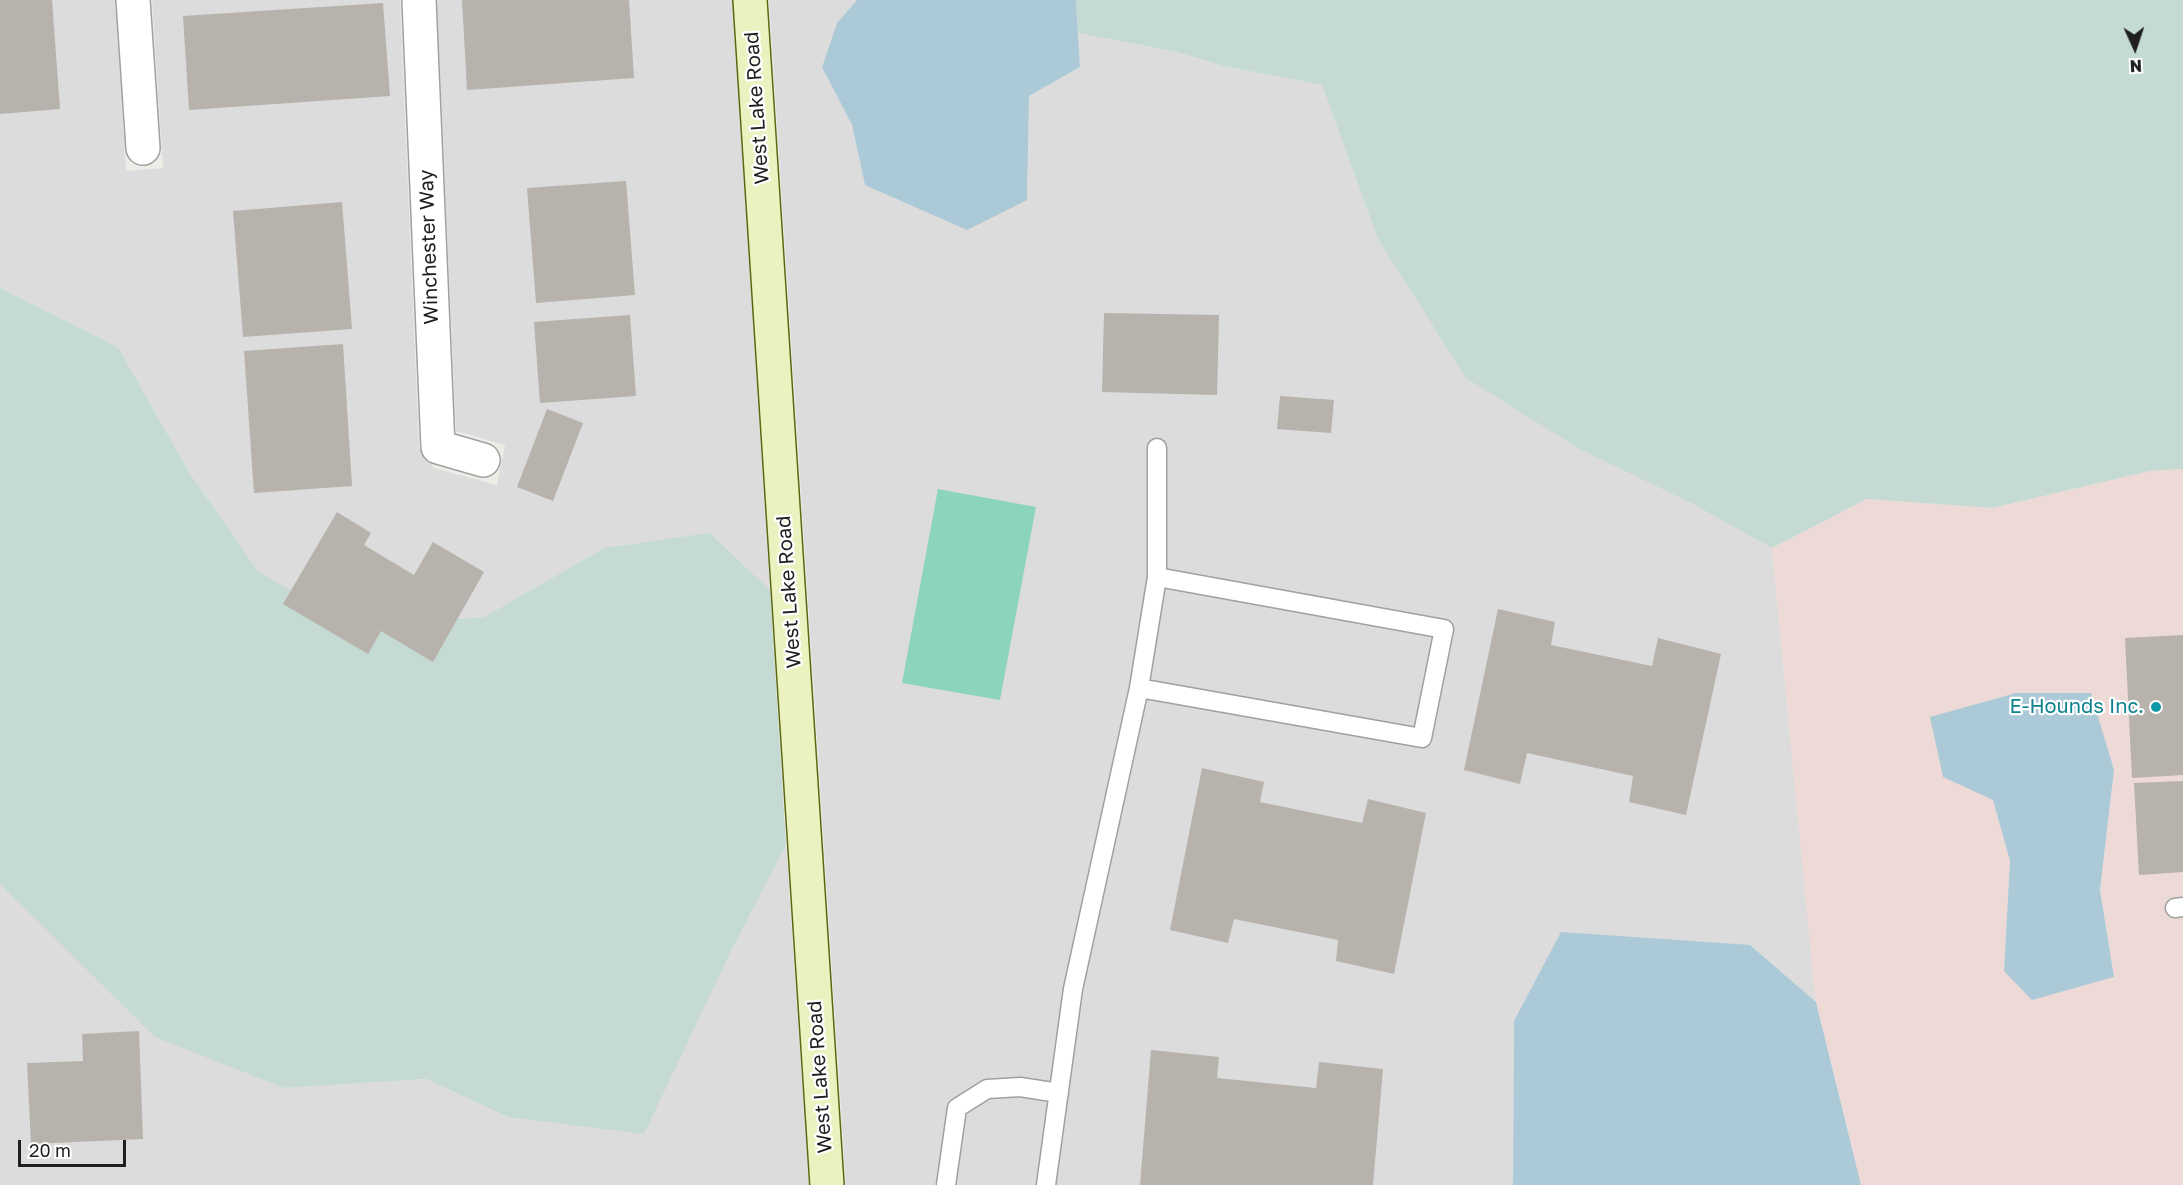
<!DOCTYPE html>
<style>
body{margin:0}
#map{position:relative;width:2183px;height:1185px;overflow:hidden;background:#eeece6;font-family:"Golos Text",sans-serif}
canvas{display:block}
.north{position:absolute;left:2105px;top:18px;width:60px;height:60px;-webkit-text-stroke:4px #fff;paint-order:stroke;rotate:177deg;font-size:16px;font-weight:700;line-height:24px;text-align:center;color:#1f1f1f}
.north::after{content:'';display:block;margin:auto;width:21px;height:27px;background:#1f1f1f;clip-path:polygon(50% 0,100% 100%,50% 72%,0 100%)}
.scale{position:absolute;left:18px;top:1140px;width:108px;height:27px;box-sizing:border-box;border:3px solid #1f1f1f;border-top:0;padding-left:8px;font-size:18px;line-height:21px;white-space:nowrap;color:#1f1f1f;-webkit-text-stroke:4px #fff;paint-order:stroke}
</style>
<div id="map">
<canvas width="2183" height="1185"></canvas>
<div class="north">N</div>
<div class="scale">20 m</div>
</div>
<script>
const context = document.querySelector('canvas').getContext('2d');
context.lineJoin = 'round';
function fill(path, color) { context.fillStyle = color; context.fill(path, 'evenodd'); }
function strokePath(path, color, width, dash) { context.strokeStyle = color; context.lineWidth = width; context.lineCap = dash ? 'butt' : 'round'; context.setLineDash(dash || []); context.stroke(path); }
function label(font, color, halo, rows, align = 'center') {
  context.font = font + ' "Golos Text",sans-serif'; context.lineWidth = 4.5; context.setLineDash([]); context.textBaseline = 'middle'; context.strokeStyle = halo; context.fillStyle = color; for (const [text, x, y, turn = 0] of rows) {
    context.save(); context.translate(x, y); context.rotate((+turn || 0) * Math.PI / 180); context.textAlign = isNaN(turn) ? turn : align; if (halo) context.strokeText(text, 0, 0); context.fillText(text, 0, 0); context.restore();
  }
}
fill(new Path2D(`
 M0 0H115L126 171 163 168 152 0H400L419 448 434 468 497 485 505 445 456 431 437 0H732L770 590 710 533 604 548 484 617 351 626 258 571 189 472 118 347 0 288Z
 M769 0H857L837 23 822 67 852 125 865 185 1027 200 1029 96 1080 67 1078 33 1177 52 1223 66 1322 85 1377 237 1689 502 1772 548 1816 1002 1750 945 1514 1021 1513 1185H846Z
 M786 845 809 1185H0V884L155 1036 284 1088 426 1079 508 1117 729 955Z`), '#dcdcdc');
fill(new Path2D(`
 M2183 469V1185H1861L1815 998 1772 548 1867 499 1992 508 2150 471ZM2114 770 2100 890 2114 977 2004 971 2010 861 1993 800Z`), '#eddad7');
fill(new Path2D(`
 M1076 0H2183V469L2150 471 1992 508 1867 499 1772 548 1689 502 1578 448 1466 378 1377 237 1322 85 1223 66 1177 52 1078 33Z
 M0 288 118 347 189 472 258 571 351 626 484 617 604 548 708 533H710L770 590 786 845 729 955 644 1134 508 1117 426 1079 284 1088 155 1037 0 884Z`), '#c5dad2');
fill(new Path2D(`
 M938 489 1036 507 1000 700 902 683Z`), '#8dd4bf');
fill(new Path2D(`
 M857 0H1076L1080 67 1029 96 1027 200 967 230 865 185 852 125 822 67 837 23Z
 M2016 693H2091L2114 770 2100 890 2114 977 2032 1000 2004 971 2010 861 1993 800 1943 777 1930 717Z
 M1561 932 1750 945 1816 1002 1861 1185H1513L1514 1021Z`), '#abc9d7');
fill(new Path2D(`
 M0 0H52L60 109 0 114Z
 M462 0H629L634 78 467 90Z
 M383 3 390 96 189 110 183 16Z
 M626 181 635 295 536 303 527 188Z
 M342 202 352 329 243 337 233 211Z
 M1104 313 1219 315 1217 395 1102 392Z
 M630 315 636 396 540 403 534 322Z
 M343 344 352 486 254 493 244 351Z
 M1280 396 1334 400 1331 433 1277 429Z
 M547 409 583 423 553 501 517 487Z
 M337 512 371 533 364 545 414 575 433 542 484 572 433 662 381 631 368 654 283 604Z
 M1498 609 1555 622 1551 645 1652 666 1658 638 1721 654 1686 815 1629 802 1633 776 1527 753 1520 784 1464 770Z
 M2183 635V775L2132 778 2125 638Z
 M1202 768 1264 782 1260 802 1362 823 1368 799 1426 813 1394 974 1336 961 1338 940 1234 919 1228 943 1170 930Z
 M2183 781V872L2139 875 2134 783Z
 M139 1031 143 1139 31 1144 27 1063 83 1061 82 1034Z
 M1151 1050 1219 1057 1217 1078 1316 1088 1319 1062 1383 1069 1373 1185H1140Z`), '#b7b2ac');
const lane = new Path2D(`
 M1139 688 1422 738 1444 629 1157 577
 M2175 908 2183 907
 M946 1185 957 1108 987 1089 1020 1087 1059 1093
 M1046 1185 1073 989 1139 688 1157 577V448`);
const street = new Path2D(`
 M133 0 143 148
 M419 0 438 447 483 460`);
const secondary = new Path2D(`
 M750 0 827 1185`);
strokePath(lane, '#a0a0a0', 21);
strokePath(street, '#a0a0a0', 36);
strokePath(secondary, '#596912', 36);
strokePath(lane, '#fff', 18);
strokePath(street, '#fff', 33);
strokePath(secondary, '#ebf2c0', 33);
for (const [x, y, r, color] of [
 [2156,707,6,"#0f9aa8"]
]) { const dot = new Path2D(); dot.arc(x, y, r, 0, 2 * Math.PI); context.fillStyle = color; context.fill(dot); strokePath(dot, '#fff', 2); }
label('20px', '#1f1f1f', '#fff', [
 ["West Lake Road",757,108,-94],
 ["Winchester Way",429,247,-92],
 ["West Lake Road",789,592,-94],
 ["West Lake Road",820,1077,-94]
]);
label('20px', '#0d838f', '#fff', [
 ["E-Hounds Inc.",2144,707]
], 'right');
</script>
